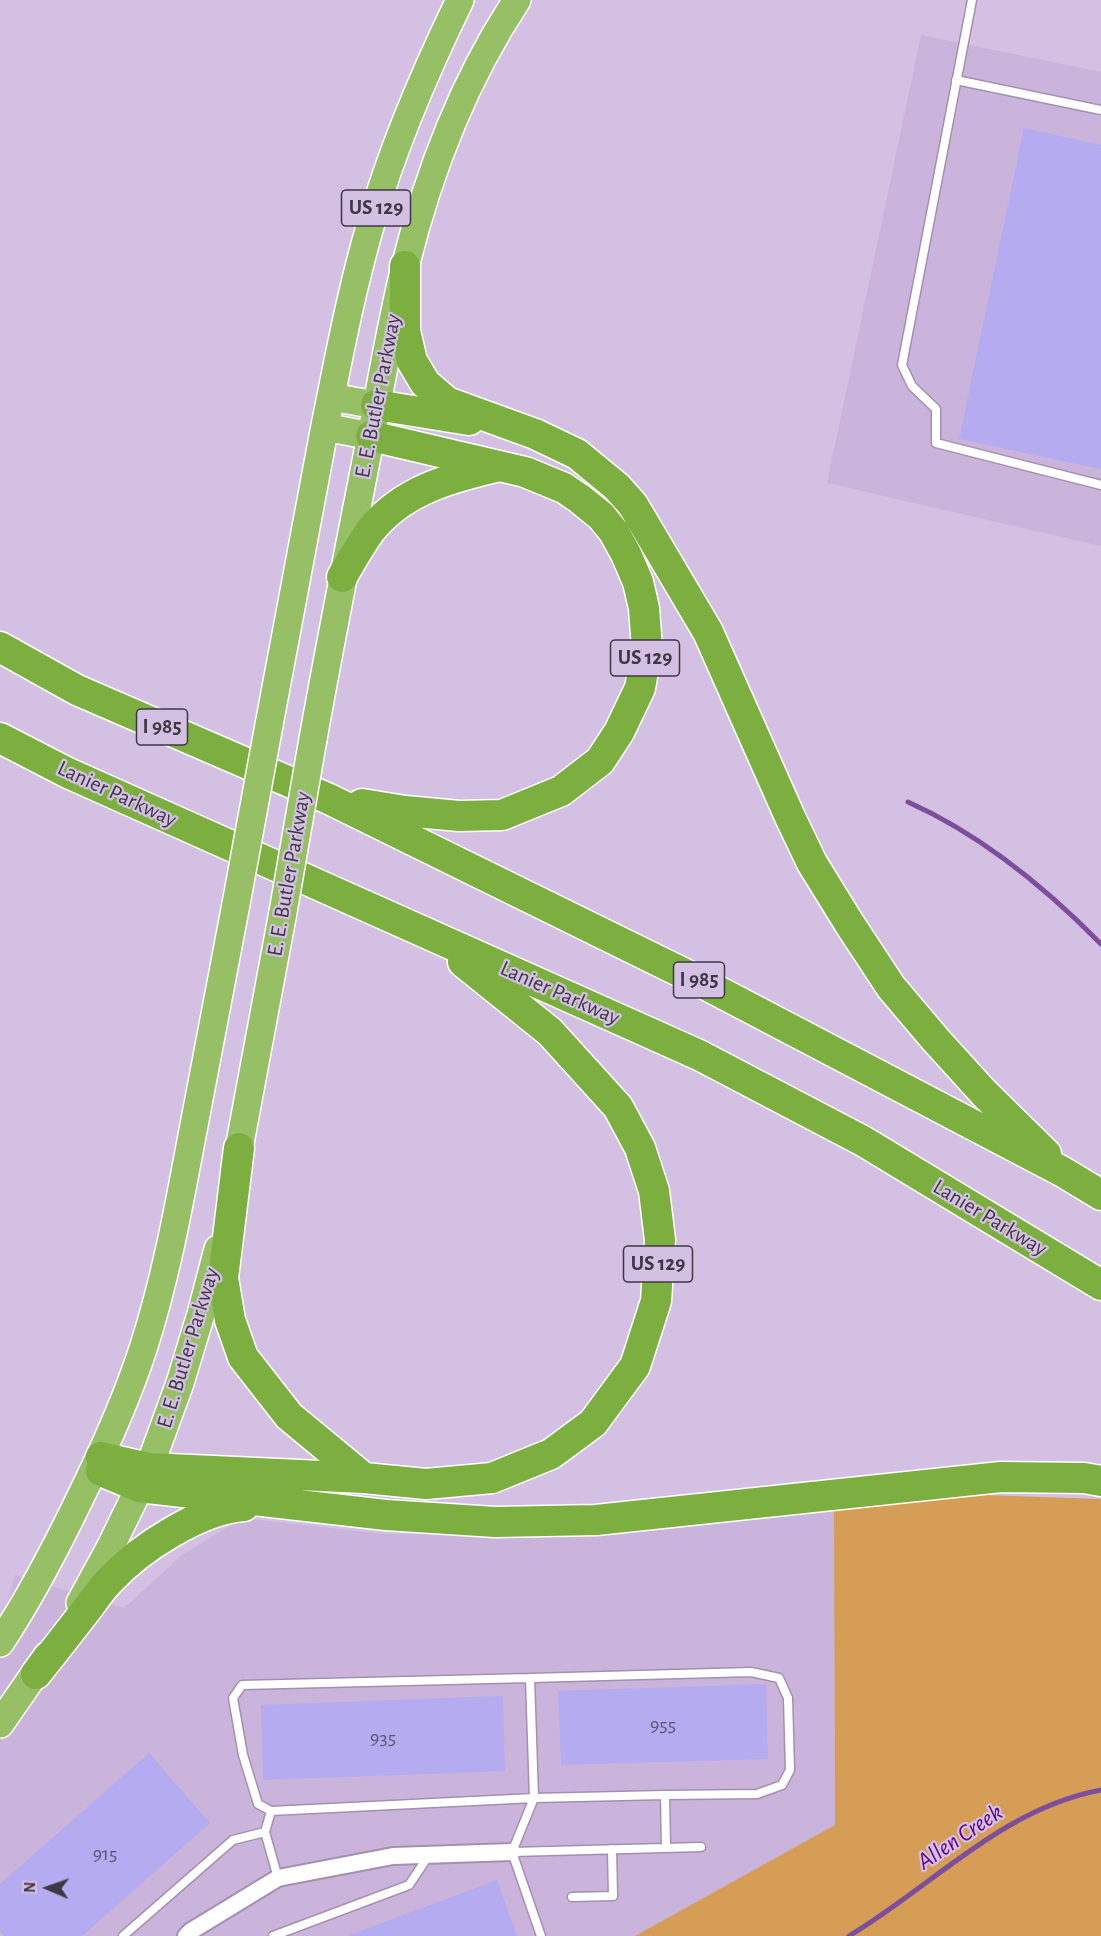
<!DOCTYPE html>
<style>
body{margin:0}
#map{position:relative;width:1101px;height:1936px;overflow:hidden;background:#d3c0e2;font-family:"Alegreya Sans",sans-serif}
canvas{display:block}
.north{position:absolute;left:18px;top:1858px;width:60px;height:60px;-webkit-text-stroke:4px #d3c0e2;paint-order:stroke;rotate:272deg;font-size:16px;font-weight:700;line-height:24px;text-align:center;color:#3f3745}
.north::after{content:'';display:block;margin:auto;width:21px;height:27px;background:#3f3745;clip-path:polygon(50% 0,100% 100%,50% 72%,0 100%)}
</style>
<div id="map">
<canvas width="1101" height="1936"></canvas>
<div class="north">N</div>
</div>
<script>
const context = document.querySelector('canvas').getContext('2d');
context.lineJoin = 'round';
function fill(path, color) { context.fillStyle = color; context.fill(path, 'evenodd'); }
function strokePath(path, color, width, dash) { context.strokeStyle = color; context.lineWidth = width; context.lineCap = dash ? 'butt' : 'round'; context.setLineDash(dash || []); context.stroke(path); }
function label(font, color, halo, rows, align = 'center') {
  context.font = font + ' "Alegreya Sans",sans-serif'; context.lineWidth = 4.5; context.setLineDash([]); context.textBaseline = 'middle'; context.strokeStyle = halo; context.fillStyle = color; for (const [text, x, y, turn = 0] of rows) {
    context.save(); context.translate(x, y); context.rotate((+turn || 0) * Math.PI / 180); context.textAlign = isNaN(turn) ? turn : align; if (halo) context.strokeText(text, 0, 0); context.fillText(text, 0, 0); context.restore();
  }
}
fill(new Path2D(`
 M921 35 1101 72V546L827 483Z
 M834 1509 835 1826 635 1936H0V1628L15 1575 124 1608 182 1555 242 1518 385 1534H564Z`), '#cab4dc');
fill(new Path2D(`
 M983 1495 1101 1499V1936H635L835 1825 834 1509Z`), '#d69d56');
strokePath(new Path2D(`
 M908 802C982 835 1045 887 1101 944
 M849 1936C933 1886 1001 1809 1101 1790`), '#7d4e9c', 5);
fill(new Path2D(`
 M1024 128 1101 145V469L959 439Z
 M766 1684 768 1759 561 1765 558 1691Z
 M503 1696 505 1771 263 1780 261 1705Z
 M149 1753 210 1823 82 1936H4L0 1931V1884Z
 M497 1880 517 1936H347Z`), '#b4abf1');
const service = new Path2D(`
 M972 0 902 365 912 386 936 409V443L1101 485
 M956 80 1101 110
 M530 1678 242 1685 233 1698 243 1755 258 1804 271 1811 534 1798 512 1852 541 1936
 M665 1795 534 1798 530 1678 751 1672 779 1678 788 1698 790 1770 782 1785 757 1794 665 1795 666 1848
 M265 1832 271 1811
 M512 1852 701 1847
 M572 1897 613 1896 612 1849
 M123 1936 233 1840 265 1832 278 1878
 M273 1936 409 1885 429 1855`);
const minor = new Path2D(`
 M186 1936 191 1931 278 1878 393 1856 512 1852`);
const trunk = new Path2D(`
 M331 397 376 405
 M325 427 371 436
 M269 725C288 627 305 529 324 431 338 361 351 291 371 223 393 146 425 72 460 0
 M313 739C331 638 351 537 371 436 382 379 391 323 405 267 428 174 464 80 517 0
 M235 1170 283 912
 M80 1603 110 1548 149 1468 180 1383 201 1314 218 1249
 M0 1643C32 1595 58 1544 83 1492 106 1445 127 1398 143 1349 165 1281 178 1211 191 1141 206 1062 221 983 236 904
 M0 1724 47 1656`);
const motorway = new Path2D(`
 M405 266V331L412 361 425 383 447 402 535 434 577 454 617 487 633 505 708 632 790 817 812 863 849 923 891 987 935 1039 984 1093 1046 1154
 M376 405 469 420
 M342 577C351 561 360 545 371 530 402 491 449 478 496 467
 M0 647 77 690 329 799 693 978 1063 1172 1101 1195
 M0 738 68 773 699 1055 863 1141 1101 1285
 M362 804 405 811 459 816 502 815 561 791 600 761 619 732 640 688 647 648 644 608 638 582 626 554 614 532 601 516 580 499 564 488 525 472 371 436
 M239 1148 223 1278 230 1320 243 1357 289 1416 364 1478
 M101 1457 149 1468 364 1478 426 1484 492 1478 551 1454 593 1423 635 1366 656 1301 660 1240 654 1191 640 1148 618 1107 550 1032 463 962
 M101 1471 139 1487 386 1515 495 1522 596 1520 1001 1477 1084 1478 1101 1481
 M36 1674C53 1653 70 1631 87 1609 94 1600 101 1589 110 1580 140 1548 200 1509 244 1506`);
strokePath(service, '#a290b0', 11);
strokePath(minor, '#a290b0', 20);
strokePath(trunk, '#fff', 30);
strokePath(motorway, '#fff', 33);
strokePath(service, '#fff', 8);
strokePath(minor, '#fff', 16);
strokePath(trunk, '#97bf66', 27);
strokePath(motorway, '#7daf40', 30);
const trunkBridge = new Path2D(`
 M236 904 269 725
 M283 912 313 739`);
strokePath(trunkBridge, '#fff', 30, []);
strokePath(trunkBridge, '#97bf66', 27);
label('20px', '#5c5470', null, [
 ["955",663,1725],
 ["935",383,1738],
 ["915",105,1854]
]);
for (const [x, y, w] of [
 [376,208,69],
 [645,658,69],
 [162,727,51],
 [699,980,51],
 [658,1264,69]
]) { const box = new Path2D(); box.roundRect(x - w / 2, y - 18, w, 36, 4.5); context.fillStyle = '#d3c0e2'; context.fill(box); strokePath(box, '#3f3745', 1.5); }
label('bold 21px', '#3f3745', null, [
 ["US 129",376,208],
 ["US 129",645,658],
 ["I 985",162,727],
 ["I 985",699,980],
 ["US 129",658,1264]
]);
label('22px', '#3f3745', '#d3c0e2', [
 ["E. E. Butler Parkway",378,396,-79],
 ["Lanier Parkway",117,794,25],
 ["E. E. Butler Parkway",289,874,-80],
 ["Lanier Parkway",560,993,24],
 ["Lanier Parkway",990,1218,31],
 ["E. E. Butler Parkway",188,1348,-73]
]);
label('italic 24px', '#63008e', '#d3c0e2', [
 ["Allen Creek",960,1837,-34]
]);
</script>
